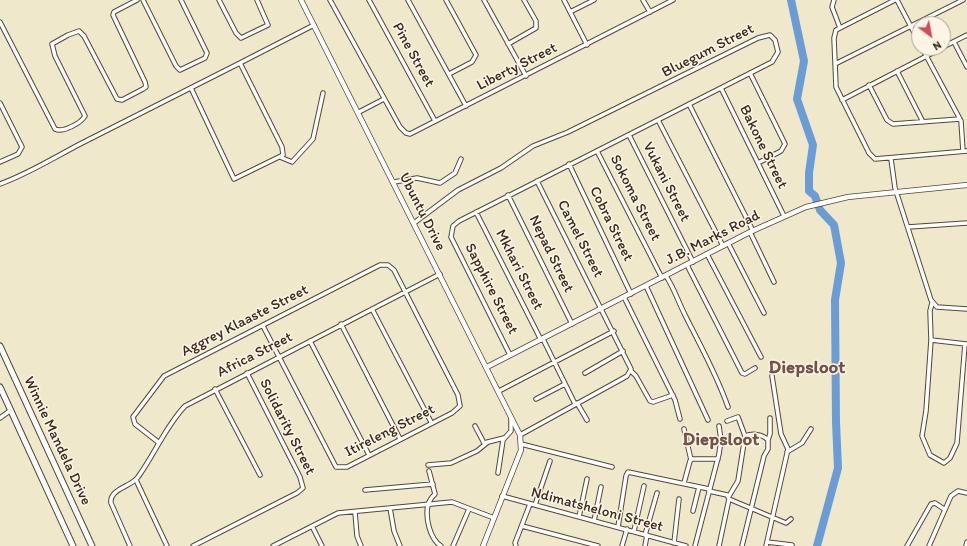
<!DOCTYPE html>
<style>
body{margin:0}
#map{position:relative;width:967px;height:546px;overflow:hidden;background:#efe8ca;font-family:Itim,sans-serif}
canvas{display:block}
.north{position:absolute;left:911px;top:16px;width:40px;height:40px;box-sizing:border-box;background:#fcf5e5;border:1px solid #afa495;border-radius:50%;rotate:148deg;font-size:11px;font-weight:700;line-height:16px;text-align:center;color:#3b2a1e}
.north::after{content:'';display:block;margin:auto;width:14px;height:18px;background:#d1495b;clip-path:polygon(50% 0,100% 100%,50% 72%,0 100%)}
</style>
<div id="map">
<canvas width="967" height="546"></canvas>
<div class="north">N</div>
</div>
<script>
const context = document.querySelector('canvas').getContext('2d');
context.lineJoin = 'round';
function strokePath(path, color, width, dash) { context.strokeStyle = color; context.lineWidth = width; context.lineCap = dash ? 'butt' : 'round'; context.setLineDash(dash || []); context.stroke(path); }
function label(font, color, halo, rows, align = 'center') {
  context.font = font + ' Itim,sans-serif'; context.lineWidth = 3; context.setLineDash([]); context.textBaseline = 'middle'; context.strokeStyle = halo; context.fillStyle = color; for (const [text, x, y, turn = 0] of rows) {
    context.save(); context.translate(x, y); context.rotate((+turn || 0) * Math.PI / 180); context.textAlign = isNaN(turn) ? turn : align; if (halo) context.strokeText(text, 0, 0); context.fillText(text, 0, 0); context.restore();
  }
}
strokePath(new Path2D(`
 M791 0 804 61 797 99 813 145 809 173V191L815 196 820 210 834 225 841 263 835 300 836 422 838 468 817 546`), '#6a9dd5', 8);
const minor = new Path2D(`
 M143 0 176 66 180 70 205 58 207 53 181 0
 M219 0 236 33 241 38 268 25 257 0
 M330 0 400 127 406 133 410 134 673 0
 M369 0 435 121
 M408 0 466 106
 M446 0 476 55 472 62 449 74
 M484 0 526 76
 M564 0 587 45
 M643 0 650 12
 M834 0 832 7 840 28
 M895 0 836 30 834 38 836 87 869 153 875 159 967 151
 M897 0 919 42
 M570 12 594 0
 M0 22 55 129C63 133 81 123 85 116L55 56 52 44 68 35 79 31 84 36 117 99 122 100 143 89 146 87 145 82 113 15 114 12 137 0
 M954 42 967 67
 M508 44 536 28V21L524 0
 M943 47 967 35
 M922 48 961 121 963 151
 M240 63 314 25
 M835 64 963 0
 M897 71 923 122
 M750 73 785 144 781 151 758 163
 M869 85 887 120 893 124 960 119
 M721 88 784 216
 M842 100 942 48
 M0 103 22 147 18 154 0 162
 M689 104 753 231
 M359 112 384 99
 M658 120 723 246
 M629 135 693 262
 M597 151 662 278
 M280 157 292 162 313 139 323 93
 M891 159 895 188 931 300 937 307 967 309
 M569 164 631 294
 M394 182 417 178 440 183 455 173 461 159
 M0 184C28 174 55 157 82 143 134 117 187 90 240 63L282 147 283 155 234 179 191 88
 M508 195 572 324
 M476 212 541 340
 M414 223 458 190 501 168 533 146 568 132 758 38 770 35 775 40 778 52 772 62 459 221 453 226 451 237 510 355
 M908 227 967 223
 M750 232 774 282
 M728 243 764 313
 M707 254 761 357
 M687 265 742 373 745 374 755 368
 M666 276C674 288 678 301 685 315 700 345 717 375 728 407
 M646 286 708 420
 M624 297 675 400 680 419
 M932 303 930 311 931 340 926 411 922 436 930 455 944 463 950 458 957 443 965 344
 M372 309 431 422
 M341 324 400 439
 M543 339 575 404
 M931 340 966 344
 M310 341 369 455
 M631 371 636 376 650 401 653 402 673 395
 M585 373 623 351
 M215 389 260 475
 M499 391 614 331
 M536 399 565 384
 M577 403 587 420
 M0 418 11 410
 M727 421 738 417 745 436
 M475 426 484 443 504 438
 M684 429 691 460
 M520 435 620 380 627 376 631 369 537 181
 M768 440 770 434V418
 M158 442 135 424 133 417 164 376 380 265H388L394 270 458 395 460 406 452 413 347 467H336L263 326
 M521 444 612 467
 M787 452 802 443 811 429
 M428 465 451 463 477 451 488 442
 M429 471 435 494C432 497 429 501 428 505 425 518 430 539 441 546
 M498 473 503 440 511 431V418
 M136 480 167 546
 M684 483 690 461 692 459H718
 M365 490 433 484
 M709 491 727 495 729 499 719 546
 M502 496 686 546
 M729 496 738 481 745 436C753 433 762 434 768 440V449L764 456 742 546
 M729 499 786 523 791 519
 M535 505 550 461
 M390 508 394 531 400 546
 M693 511 699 487
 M355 512 357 536 361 546
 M579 517 587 479
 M594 521 601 487
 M312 526 322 546
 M522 526 598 546
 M618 527 626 476 628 472 709 489
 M634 531 644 486
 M645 535 657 493
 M767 542 792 545
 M674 543 679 499
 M130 546 111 503C109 489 131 487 138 477 155 454 165 427 185 406L440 274
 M193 546 297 493 303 488 300 477 247 373
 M273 546 338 513 452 502 494 518
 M453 546 469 509
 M516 546 515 543 530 504
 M622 546 627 529
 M645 546 647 535
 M695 546 719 454 721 440 719 426
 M766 546 788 449 781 434 772 376
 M907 546 931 504 935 503 944 509
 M929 546 951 496 958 491 967 493
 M966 546 967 542`);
const tertiary = new Path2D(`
 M301 0 520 435 521 450 483 546
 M487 367 750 232 806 207 848 197 967 185`);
const secondary = new Path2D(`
 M0 346 92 546
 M0 387 73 546`);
strokePath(minor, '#564638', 5.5);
strokePath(tertiary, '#564638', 6);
strokePath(secondary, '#564638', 7);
strokePath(minor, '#fff', 3.5);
strokePath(tertiary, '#fff', 4.5);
strokePath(secondary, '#fff', 5);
label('15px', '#3b2a1e', '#fcf5e5', [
 ["Bluegum Street",708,51,-27],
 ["Pine Street",413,55,61],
 ["Liberty Street",517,67,-27],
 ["Bakone Street",763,147,64],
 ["Vukani Street",666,182,63],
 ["Sokoma Street",635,198,63],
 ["Ubuntu Drive",422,212,63],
 ["Cobra Street",611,224,64],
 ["J.B. Marks Road",713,238,-27],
 ["Camel Street",580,239,63],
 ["Nepad Street",551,254,64],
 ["Mkhari Street",519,270,63],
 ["Sapphire Street",491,289,63],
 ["Aggrey Klaaste Street",245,321,-27],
 ["Africa Street",255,355,-27],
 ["Solidarity Street",287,427,63],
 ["Itireleng Street",390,431,-27],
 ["Winnie Mandela Drive",57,441,65],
 ["Ndimatsheloni Street",597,510,15]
]);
label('bold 19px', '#725348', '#fcf5e5', [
 ["Diepsloot",807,368],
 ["Diepsloot",721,440]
]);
</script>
